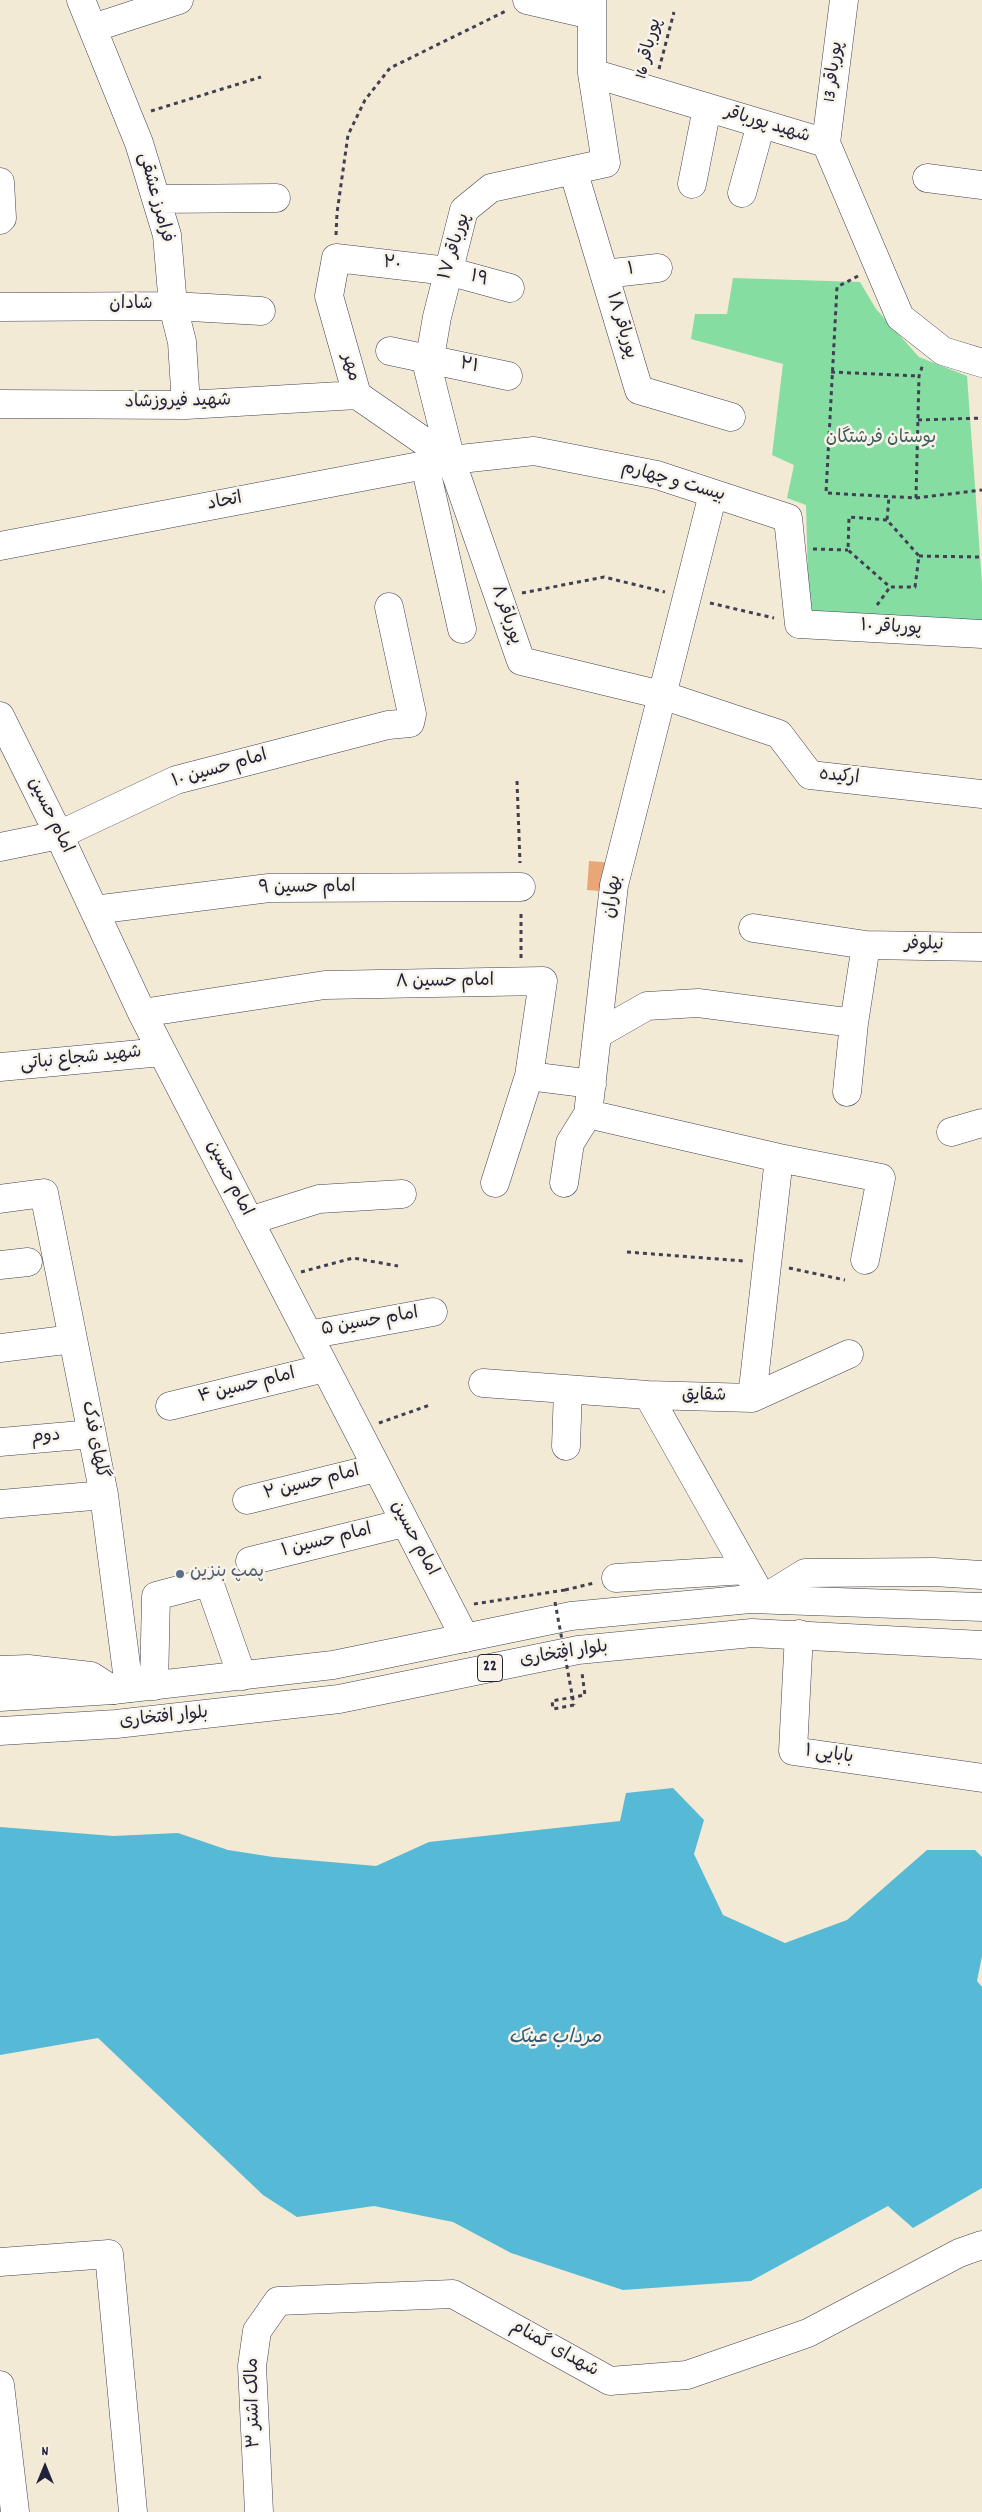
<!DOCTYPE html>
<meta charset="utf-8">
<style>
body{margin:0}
#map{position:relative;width:982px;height:2512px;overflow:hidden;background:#f3ead5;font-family:Dekko,sans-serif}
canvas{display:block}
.north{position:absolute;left:20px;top:2442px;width:50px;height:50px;-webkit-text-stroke:4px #f7f3e8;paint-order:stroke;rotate:0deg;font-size:14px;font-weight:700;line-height:20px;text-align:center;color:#22223b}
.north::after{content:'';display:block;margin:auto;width:18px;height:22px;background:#22223b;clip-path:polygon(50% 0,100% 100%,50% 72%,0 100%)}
</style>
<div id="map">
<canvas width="982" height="2512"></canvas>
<div class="north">N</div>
</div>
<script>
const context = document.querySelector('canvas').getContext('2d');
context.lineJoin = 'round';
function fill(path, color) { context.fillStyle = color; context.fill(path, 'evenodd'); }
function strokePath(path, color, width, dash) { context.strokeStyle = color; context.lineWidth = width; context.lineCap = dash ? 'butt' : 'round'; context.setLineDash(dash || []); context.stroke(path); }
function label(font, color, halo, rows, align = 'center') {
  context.font = font + ' Dekko,"Playpen Sans Arabic",sans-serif'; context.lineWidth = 5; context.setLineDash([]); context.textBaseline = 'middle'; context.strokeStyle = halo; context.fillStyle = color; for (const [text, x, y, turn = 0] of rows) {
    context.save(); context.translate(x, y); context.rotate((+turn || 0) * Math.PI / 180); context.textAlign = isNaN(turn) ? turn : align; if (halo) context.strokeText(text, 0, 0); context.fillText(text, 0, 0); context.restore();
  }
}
fill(new Path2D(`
 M733 278 860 282 876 309 919 357 967 376 982 583V621L809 616 806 505 787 498 794 465 772 455 783 364 691 339 695 314H727Z`), '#85dda2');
fill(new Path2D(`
 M673 1788 704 1820 694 1854 723 1915 785 1943 847 1920 927 1850H975L982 1857V1956L977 1981 982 1987V2188L913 2228 888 2206 751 2281 623 2290 511 2253 453 2222 374 2206 297 2217 263 2195 98 2038 0 2055V1827L113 1836 178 1833 228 1850 273 1857 376 1866 429 1842 620 1821 626 1793Z`), '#56b9d5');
fill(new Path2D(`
 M589 861 626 864 624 893 587 890Z`), '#e9a777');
const minor = new Path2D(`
 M81 0 139 143 167 235 173 306 182 342 186 405
 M527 0 592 15
 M592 0V73L826 143 900 317 943 351 982 363
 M93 28 179 0
 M592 73 606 163 491 188 464 210 437 317 428 369 451 460 521 661 662 695 779 734 810 775 982 794
 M826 143 844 0
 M573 170 639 390 731 417
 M927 178 982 185
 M0 182 2 218 0 220
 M692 184 707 108
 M742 193 761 124
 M156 199 276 198
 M604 274 658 268
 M0 307 173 306 261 311
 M390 351 508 376
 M0 404 186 405 357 395
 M451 460 357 395 329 296 336 258 448 271 510 288
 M425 465 462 629
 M0 546 451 460 534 451 657 475 788 518 799 624 982 634
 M0 716 59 835 142 1013 465 1638
 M0 847 59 835 176 780 388 725 410 723 412 714 389 607
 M94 910 269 888 521 887
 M753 928 866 945 982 947
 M142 1013 325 985 543 981 529 1076 495 1183
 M854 1023 866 945
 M598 1034 647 1006 698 1003 854 1023 847 1092
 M0 1067 162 1052
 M529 1076 592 1084
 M588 1114 779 1158 881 1178 865 1260
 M951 1132 982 1123
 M564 1183 570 1143 588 1114 614 885 713 494
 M0 1199 44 1193 104 1495 129 1688
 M249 1221 319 1199 402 1194
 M0 1265 28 1262
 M308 1335 433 1312
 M0 1348 73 1339
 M483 1383 648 1395 752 1398 849 1354
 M648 1395 763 1599 805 1573 934 1572 982 1575
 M752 1398 779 1158
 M170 1406 325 1368
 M0 1442 92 1434
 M566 1446 568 1390
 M247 1500 376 1468
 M0 1504 104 1495
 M250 1561 404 1523
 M616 1578 746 1570
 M799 1634 793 1751 982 1778
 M0 1670 28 1669 91 1676 113 1690
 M154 1686 156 1596 209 1582 242 1676
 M0 2262 109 2254 133 2512
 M0 2385 15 2512
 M259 2512 252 2366 257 2331 278 2301 453 2294 610 2381 687 2375 808 2333 959 2253 982 2245`);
const highway = new Path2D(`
 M0 1697 113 1690 333 1665 571 1616 750 1599 982 1607
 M0 1731 116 1724 339 1699 578 1650 752 1633 982 1645`);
strokePath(minor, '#414052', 29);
strokePath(highway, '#414052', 29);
strokePath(new Path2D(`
 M659 69 674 12
 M151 111 261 77
 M336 235 337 213 348 135 365 100 390 68 508 10
 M858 276 837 287 826 493 916 498 919 376 923 364
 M831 372 919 376
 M918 420 982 418
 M916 498 982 490
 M887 520 849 517 848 550 890 587H915L919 556 887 520 889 497
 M813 549 848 550
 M919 556 982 557
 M522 593 604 577 665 592
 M710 603 774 618
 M877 605 890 587
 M517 781 520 863
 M521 958V910
 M627 1252 744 1261
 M789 1268 845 1280
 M301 1272 353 1258 398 1266
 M379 1423 430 1405
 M565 1590 594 1583
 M474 1604 565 1590 566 1594
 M574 1705 553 1709 552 1701 585 1695 582 1673`), '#414052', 3, [4, 4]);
strokePath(minor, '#fff', 28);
strokePath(highway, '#fff', 28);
strokePath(new Path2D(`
 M555 1602 574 1705`), '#414052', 3, [4, 4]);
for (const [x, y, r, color] of [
 [180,1574,5,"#5c6f8a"]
]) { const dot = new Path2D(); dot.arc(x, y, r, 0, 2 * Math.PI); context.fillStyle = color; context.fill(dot); strokePath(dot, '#f7f3e8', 2); }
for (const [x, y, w] of [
 [490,1668,25]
]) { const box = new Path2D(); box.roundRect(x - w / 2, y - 13.5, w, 27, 4); context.fillStyle = '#f7f3e8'; context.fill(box); strokePath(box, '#22223b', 1); }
label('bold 16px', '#22223b', null, [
 ["22",490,1668]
]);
label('18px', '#22223b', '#f7f3e8', [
 ["پورباقر 16",650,49,-76],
 ["پورباقر 13",835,72,-83],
 ["شهید پورباقر",767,126,17],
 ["فرامرز عشقی",154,198,75],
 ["پورباقر ۱۷",456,247,-73],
 ["۲۰",392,265,6],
 ["۱",631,271,-6],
 ["۱۹",479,280,15],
 ["شادان",131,306],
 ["پورباقر ۱۸",620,326,73],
 ["۲۱",469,367,12],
 ["مهر",349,368,74],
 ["شهید فیروزشاد",178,403,-1],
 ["بیست و چهارم",673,483,16],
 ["اتحاد",225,503,-11],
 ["پورباقر ۸",505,615,71],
 ["پورباقر ۱۰",891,629,3],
 ["امام حسین ۱۰",220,770,-16],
 ["ارکیده",839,778,6],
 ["امام حسین",49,816,64],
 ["امام حسین ۹",307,889,-1],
 ["بهاران",614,897,-82],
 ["نیلوفر",924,946,1],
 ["امام حسین ۸",445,983,-1],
 ["شهید شجاع نباتی",81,1060,-6],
 ["امام حسین",228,1179,63],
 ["امام حسین ۵",370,1323,-10],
 ["امام حسین ۴",247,1387,-14],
 ["شقایق",704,1397,1],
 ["دوم",46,1438,-5],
 ["گلهای فدک",93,1440,79],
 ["امام حسین ۲",312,1484,-14],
 ["امام حسین",413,1539,62],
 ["امام حسین ۱",327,1542,-14],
 ["بلوار افتخاری",564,1655,-9],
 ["بلوار افتخاری",164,1719,-6],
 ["بابایی ۱",829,1756,8],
 ["شهدای گمنام",554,2350,29],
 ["مالک اشتر ۳",255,2403,-91]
]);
label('18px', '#405a5a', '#f7f3e8', [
 ["بوستان فرشتگان",881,440]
]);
label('18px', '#4e5e75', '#f7f3e8', [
 ["پمپ بنزین",190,1574]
], 'left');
label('italic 19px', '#345771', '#f7f3e8', [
 ["مرداب عینک",555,2039]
]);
</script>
